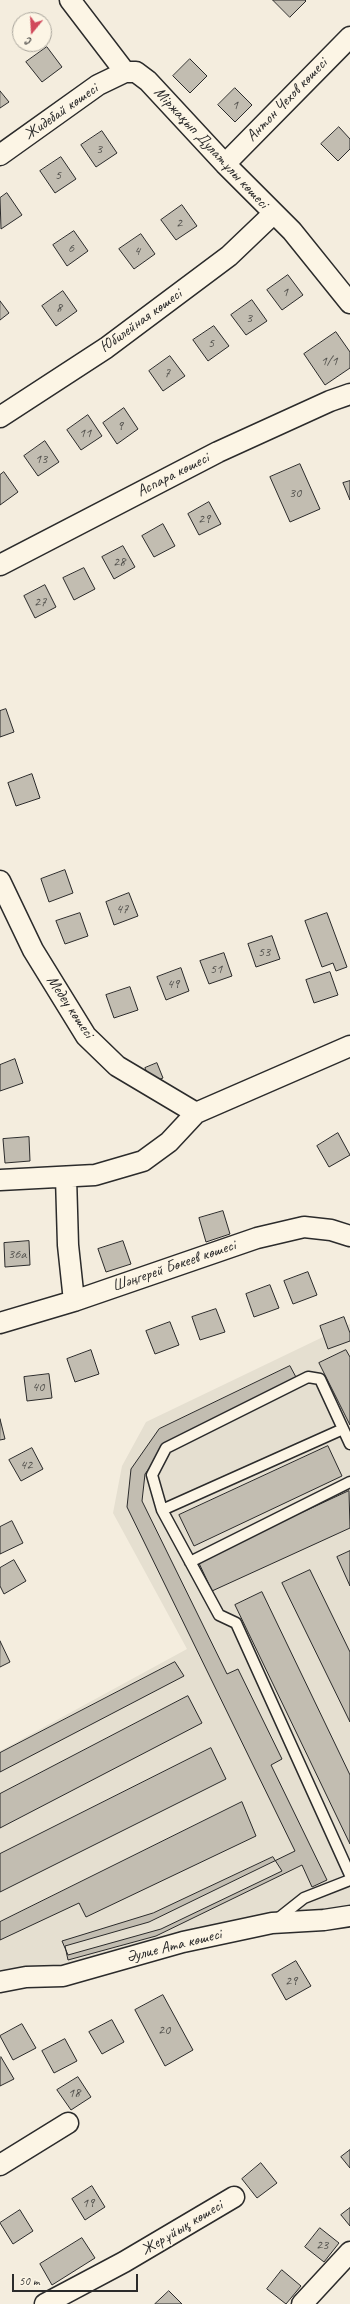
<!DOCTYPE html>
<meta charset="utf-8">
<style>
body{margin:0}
#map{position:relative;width:350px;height:2304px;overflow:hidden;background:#f4edde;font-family:Caveat,sans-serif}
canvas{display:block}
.north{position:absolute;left:12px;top:12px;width:40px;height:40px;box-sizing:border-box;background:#fcf5e5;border:1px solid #a8a49b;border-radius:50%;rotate:198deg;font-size:11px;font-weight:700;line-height:16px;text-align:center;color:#2b2b2b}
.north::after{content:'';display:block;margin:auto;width:14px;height:18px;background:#d1495b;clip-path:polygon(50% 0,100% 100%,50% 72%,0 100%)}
.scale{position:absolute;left:12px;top:2274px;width:126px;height:18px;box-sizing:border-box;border:2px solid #2b2b2b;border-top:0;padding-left:5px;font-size:12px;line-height:14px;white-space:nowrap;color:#2b2b2b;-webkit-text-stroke:3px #fcf5e5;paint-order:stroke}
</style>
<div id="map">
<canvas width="350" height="2304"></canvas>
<div class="north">С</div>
<div class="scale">50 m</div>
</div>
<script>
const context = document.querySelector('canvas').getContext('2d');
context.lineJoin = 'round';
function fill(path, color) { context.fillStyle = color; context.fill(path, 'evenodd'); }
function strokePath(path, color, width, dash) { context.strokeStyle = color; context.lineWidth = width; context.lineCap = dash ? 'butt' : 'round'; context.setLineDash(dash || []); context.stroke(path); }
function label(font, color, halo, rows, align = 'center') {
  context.font = font + ' Caveat,sans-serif'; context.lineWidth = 3; context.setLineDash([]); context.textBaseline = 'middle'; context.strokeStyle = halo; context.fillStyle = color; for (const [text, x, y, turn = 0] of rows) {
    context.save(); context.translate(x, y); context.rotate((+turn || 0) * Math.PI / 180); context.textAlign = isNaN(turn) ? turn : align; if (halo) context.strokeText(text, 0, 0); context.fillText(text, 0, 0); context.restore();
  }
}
fill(new Path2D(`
 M350 1324V1905L0 1977V1751L187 1649 113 1513 122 1466 146 1422Z`), '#e5dfd0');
const building = new Path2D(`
 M273 0H305L306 1 290 17Z
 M47 47 62 67 42 82 26 62Z
 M190 59 207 76 190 93 173 76Z
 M235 88 252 105 235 122 218 105Z
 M0 91 9 102 0 108Z
 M339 127 350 139V149L338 161 321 144Z
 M102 131 117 153 96 167 81 145Z
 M61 157 76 179 55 193 40 171Z
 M7 193 22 215 1 229 0 198Z
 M182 205 197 226 176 240 161 220Z
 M74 231 88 251 67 266 53 245Z
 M141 234 155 254 134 269 119 249Z
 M288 275 303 295 282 310 267 290Z
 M63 291 77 311 56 326 42 306Z
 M252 300 267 321 246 335 231 315Z
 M0 301 9 313 0 320Z
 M214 326 229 346 208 361 193 340Z
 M336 332 350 352V368L325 385 304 354Z
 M170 356 185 376 163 391 149 371Z
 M124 408 138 429 117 444 103 423Z
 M88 415 102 436 81 450 67 430Z
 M45 441 59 462 38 476 24 456Z
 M300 464 320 509 290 522 270 477Z
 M4 472 18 492 0 505V475Z
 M350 481V500L343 483Z
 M209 502 221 524 199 535 188 514Z
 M163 524 175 546 154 557 142 536Z
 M123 546 135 567 114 579 102 557Z
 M84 568 95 589 74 600 63 578Z
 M45 585 56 607 35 618 24 596Z
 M6 709 14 732 0 737V711Z
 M32 774 40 798 16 806 8 783Z
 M65 870 73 893 49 902 41 879Z
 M129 893 138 916 114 925 106 902Z
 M80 913 88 936 65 944 56 921Z
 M327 913 347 967 336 971 333 963 322 967 305 921Z
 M272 936 280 959 256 967 248 944Z
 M224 953 232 976 209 984 200 961Z
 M181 968 189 991 166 1000 157 977Z
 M330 972 338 995 314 1003 306 980Z
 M130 987 138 1010 114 1018 106 995Z
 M15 1059 23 1083 0 1091V1065Z
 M157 1063 163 1078 151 1083 145 1068Z
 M338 1133 350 1155 329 1167 317 1146Z
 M29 1137 30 1161 5 1163 3 1139Z
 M223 1211 230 1234 206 1242 199 1218Z
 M29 1241 30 1265 5 1267 4 1243Z
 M123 1241 131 1264 106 1272 98 1249Z
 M308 1272 317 1295 293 1304 284 1281Z
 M270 1285 279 1308 254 1317 246 1294Z
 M216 1309 225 1332 200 1340 192 1317Z
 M344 1317 350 1333V1341L328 1349 320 1326Z
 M170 1322 179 1345 155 1354 146 1331Z
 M91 1350 99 1374 75 1382 67 1359Z
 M346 1350 350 1357V1425L319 1363Z
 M290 1366 297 1379 169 1441 145 1474 142 1501 227 1674 238 1669 282 1759 271 1765 327 1880 312 1887 302 1865 156 1936 68 1960 65 1946 149 1922 295 1851 127 1507 131 1469 159 1429Z
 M49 1374 52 1398 27 1401 24 1377Z
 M0 1419 5 1439 0 1440Z
 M328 1446 342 1476 194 1546 179 1515Z
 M32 1448 43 1469 21 1481 9 1460Z
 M349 1491 350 1528 212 1591 198 1561Z
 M12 1521 23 1543 0 1554V1527Z
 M350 1551V1586L337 1557Z
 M14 1560 26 1581 4 1594 0 1586V1568Z
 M310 1570 350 1652V1722L282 1583Z
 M262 1592 350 1775V1844L235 1605Z
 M0 1641 10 1662 0 1667Z
 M175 1662 184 1676 0 1772V1753Z
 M188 1696 202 1723 0 1828V1794Z
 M211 1748 226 1779 0 1892V1854Z
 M242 1802 256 1836 86 1917 79 1903 0 1940V1922Z
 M273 1857 282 1871 161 1929 68 1955 62 1941 153 1913Z
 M296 1961 311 1986 286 2000 272 1975Z
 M163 1995 193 2050 165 2066 135 2010Z
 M112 2020 124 2042 102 2054 89 2032Z
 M22 2024 36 2048 13 2060 0 2036Z
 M65 2039 77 2061 54 2073 42 2051Z
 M1 2057 14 2079 0 2086V2058Z
 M78 2077 91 2097 71 2110 57 2090Z
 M350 2150V2168L341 2157Z
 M261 2163 277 2183 257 2198 242 2179Z
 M92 2186 105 2207 85 2220 72 2199Z
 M350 2208V2226L341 2215Z
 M20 2210 33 2231 13 2244 0 2223Z
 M320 2228 339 2243 324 2262 305 2247Z
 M82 2238 95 2258 52 2285 40 2264Z
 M282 2270 301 2286 286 2304 267 2289Z
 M169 2291 182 2304H155Z`);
fill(building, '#c2bdb1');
strokePath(building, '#2b2b2b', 1);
const lane = new Path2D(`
 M350 1444 320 1379 308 1377 166 1448 152 1475 162 1510 219 1615 236 1623 350 1875
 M162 1510 343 1429
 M190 1562 350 1482
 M275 1921 304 1898 350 1880`);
const street = new Path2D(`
 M70 0 125 72H136L148 81 225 164 292 231 350 303
 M0 155 98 85 125 72
 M225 164 350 37
 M0 417 106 348 229 256 273 214
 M0 565 218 452 330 401 350 394
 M0 881 33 950 86 1036 117 1066 196 1113
 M66 1177 68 1245 74 1301
 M0 1180 95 1175 143 1161 169 1142 196 1113 350 1046
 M0 1323 74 1301 257 1238 304 1227 331 1230 350 1236
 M0 1982 26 1977 63 1976 183 1942 272 1923 324 1920 350 1916
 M0 2165 68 2123
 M45 2304 124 2262 234 2197
 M302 2304 350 2252`);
strokePath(lane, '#2b2b2b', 13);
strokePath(street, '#2b2b2b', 23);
strokePath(lane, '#fcf5e5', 10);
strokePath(street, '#fcf5e5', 20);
label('14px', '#51504c', null, [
 ["1",235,105],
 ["3",99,149],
 ["5",58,175],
 ["2",179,223],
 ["6",71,248],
 ["4",137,251],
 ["1",285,292],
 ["8",59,308],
 ["3",249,318],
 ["5",211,343],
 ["1/1",329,361],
 ["7",167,373],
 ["9",120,426],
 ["11",85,433],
 ["13",41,459],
 ["30",295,493],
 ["29",204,519],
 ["28",119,562],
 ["27",40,602],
 ["47",122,909],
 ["53",264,952],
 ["51",216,969],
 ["49",173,984],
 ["36а",17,1254],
 ["40",38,1387],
 ["42",26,1465],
 ["29",291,1981],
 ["20",164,2030],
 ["18",74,2093],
 ["19",88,2203],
 ["23",322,2245]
]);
label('16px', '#2b2b2b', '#fcf5e5', [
 ["Антон Чехов көшесі",287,100,-46],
 ["Жидебай көшесі",61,112,-35],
 ["Міржақып Дулатұлы көшесі",211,148,47],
 ["Юбилейная көшесі",141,321,-36],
 ["Аспара көшесі",173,475,-27],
 ["Медеу көшесі",70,1007,56],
 ["Шәңгерей Бөкеев көшесі",174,1266,-19],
 ["Әулие Ата көшесі",174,1946,-14],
 ["Жерұйық көшесі",182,2228,-31]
]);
</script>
